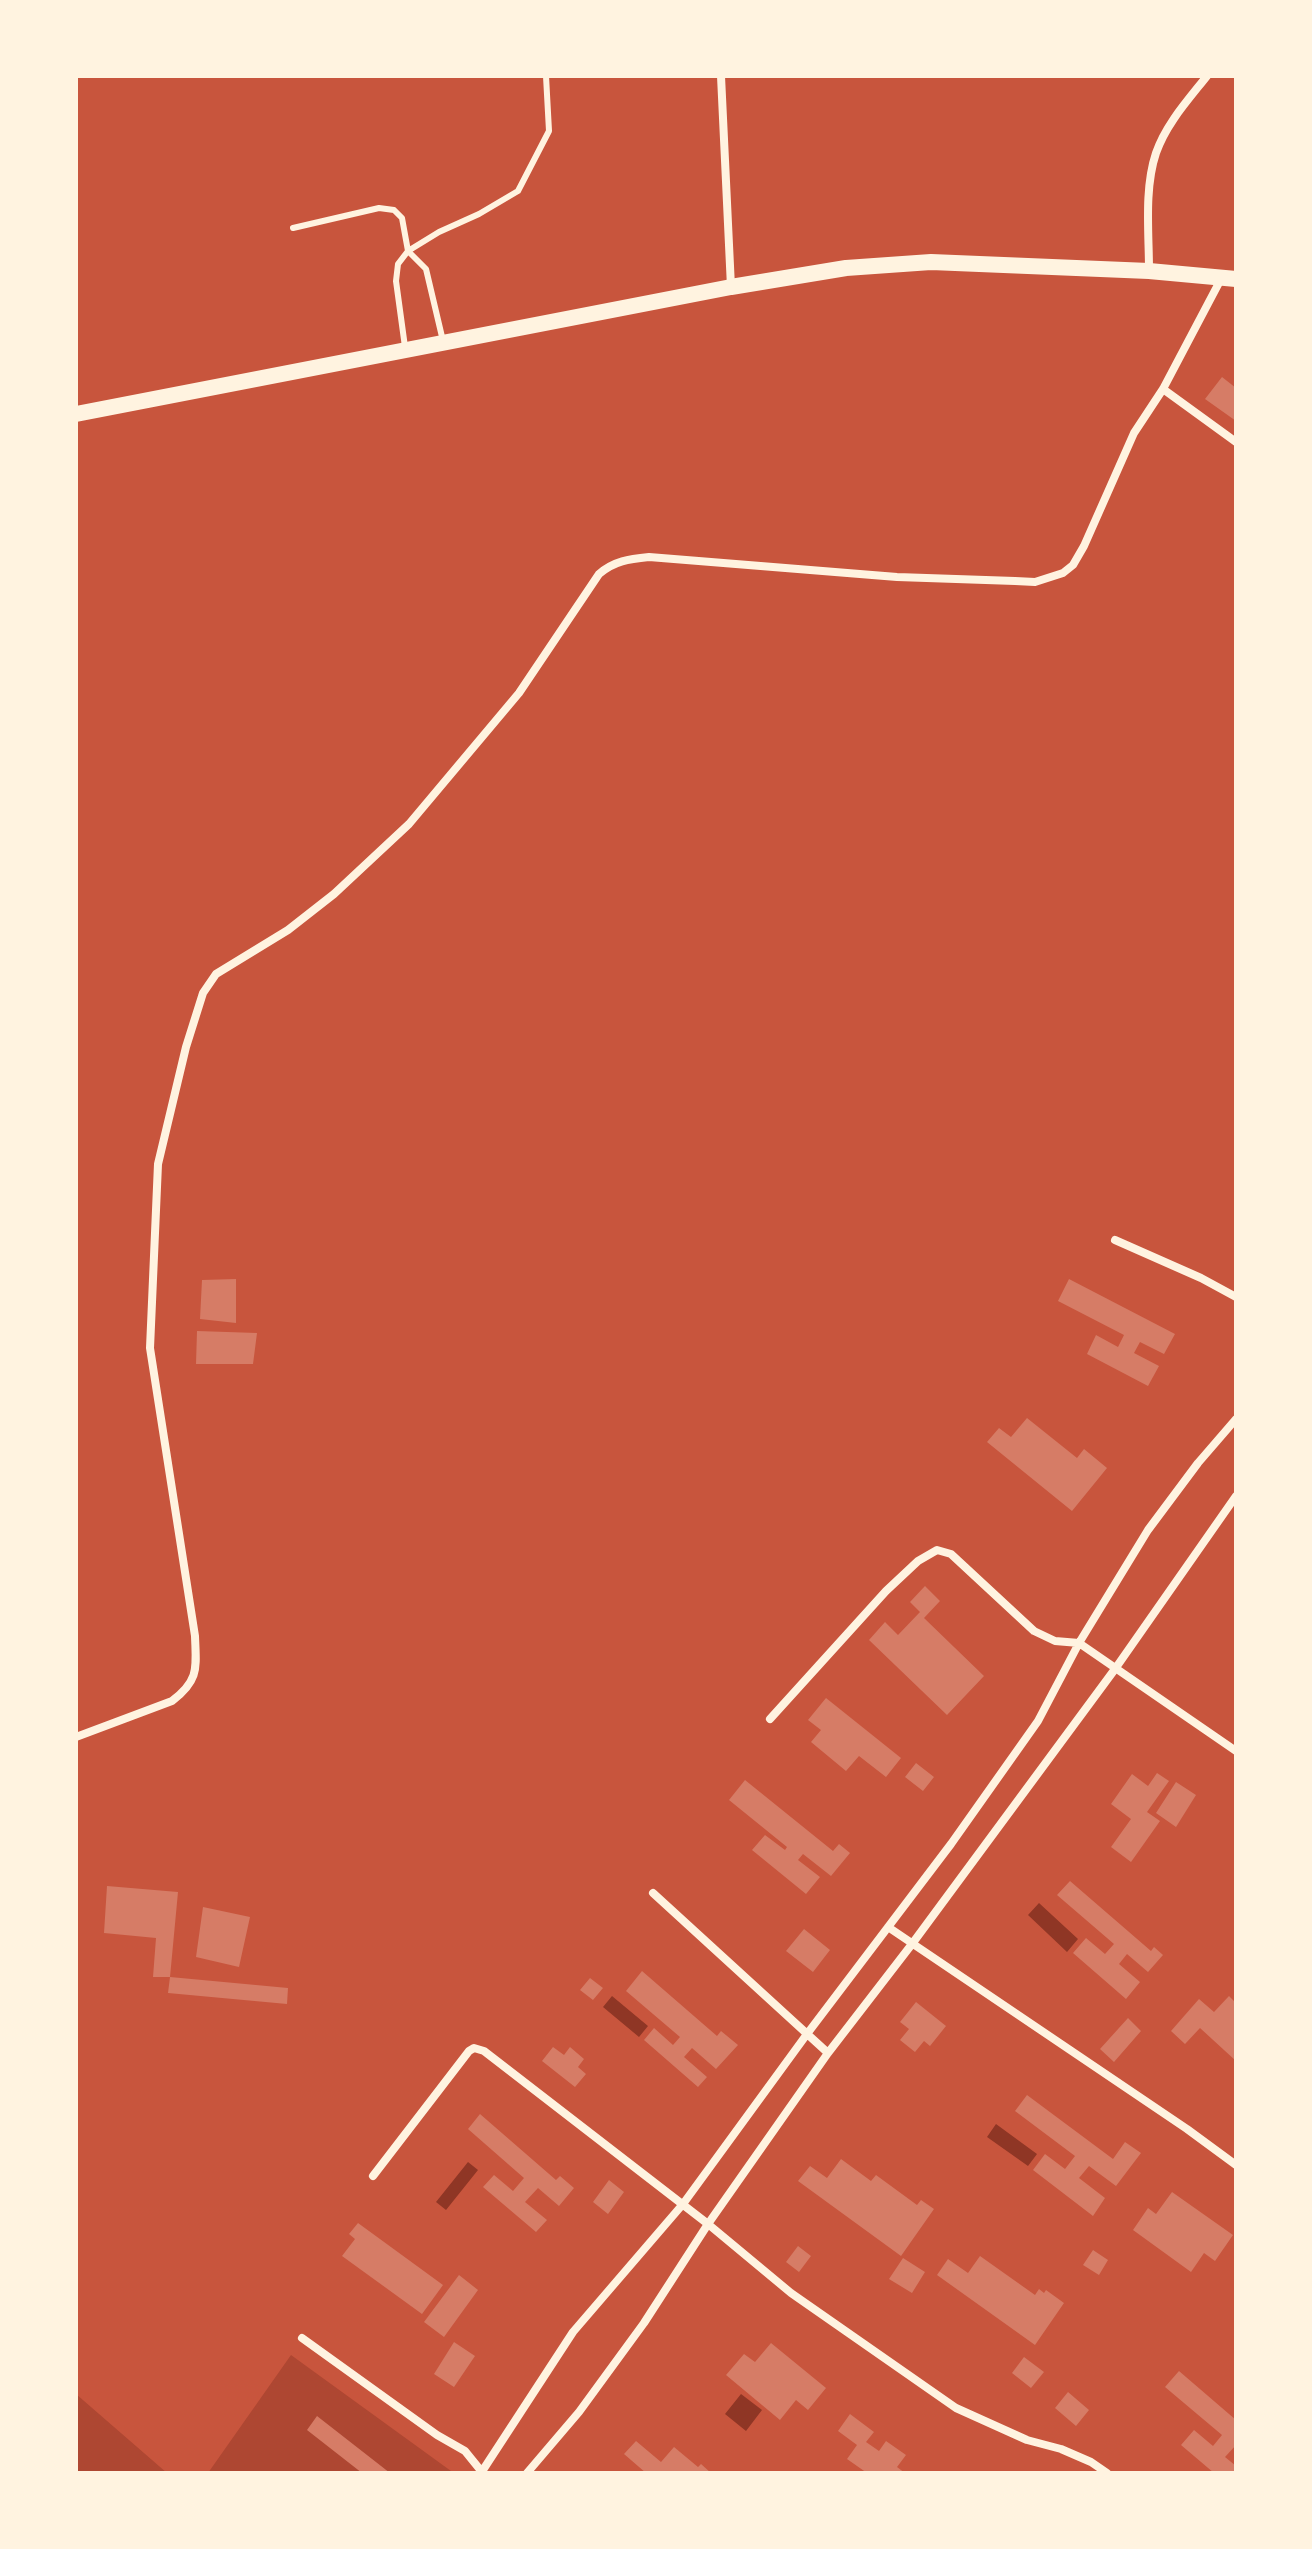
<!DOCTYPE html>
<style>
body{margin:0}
#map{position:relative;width:1312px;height:2549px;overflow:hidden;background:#c8553d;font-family:Manrope,sans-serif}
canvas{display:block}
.frame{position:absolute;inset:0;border:78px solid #fff3e0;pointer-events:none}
</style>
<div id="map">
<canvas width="1312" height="2549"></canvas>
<div class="frame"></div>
</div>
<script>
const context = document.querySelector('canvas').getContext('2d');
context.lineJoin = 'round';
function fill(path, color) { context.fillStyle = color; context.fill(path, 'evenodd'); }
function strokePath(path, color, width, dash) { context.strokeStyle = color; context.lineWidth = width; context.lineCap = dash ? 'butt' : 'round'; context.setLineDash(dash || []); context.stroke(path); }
fill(new Path2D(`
 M291 2355 451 2471 449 2473H208Z
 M76 2394 167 2473H76Z`), '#ae4732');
fill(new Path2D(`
 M1039 1903 1078 1939 1067 1952 1028 1915Z
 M612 1996 648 2026 639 2037 603 2007Z
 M996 2124 1037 2154 1028 2166 987 2137Z
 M468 2162 478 2170 446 2210 436 2202Z
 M741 2394 762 2410 746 2431 725 2414Z`), '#8f3625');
fill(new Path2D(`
 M1222 377 1236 388V421L1205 399Z
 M236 1279V1323L200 1319 202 1280Z
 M1069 1279 1175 1334 1164 1354 1140 1342 1134 1353 1159 1366 1148 1386 1087 1354 1096 1335 1118 1347 1124 1335 1058 1301Z
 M197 1331 257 1333 253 1364H196Z
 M1027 1418 1077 1458 1084 1449 1107 1468 1072 1511 987 1442 999 1428 1011 1437Z
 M925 1586 940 1601 924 1618 984 1676 947 1715 869 1640 885 1622 898 1635 920 1612 910 1602Z
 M826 1698 901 1758 886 1777 859 1756 846 1771 811 1742 821 1730 808 1720Z
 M916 1763 934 1777 923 1791 905 1777Z
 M1157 1773 1169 1781 1147 1812 1160 1821 1131 1862 1111 1847 1131 1819 1111 1804 1132 1774 1148 1786Z
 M745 1780 833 1851 839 1844 850 1853 831 1876 803 1854 798 1860 820 1877 806 1894 752 1850 765 1835 785 1850 787 1847 729 1800Z
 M1176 1782 1196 1795 1176 1827 1156 1813Z
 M1070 1881 1151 1951 1154 1947 1163 1955 1148 1972 1127 1954 1119 1964 1140 1982 1126 1999 1073 1953 1086 1938 1105 1954 1114 1944 1057 1895Z
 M107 1886 178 1892 170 1977H153L156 1938 104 1933Z
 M203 1907 250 1917 239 1967 196 1957Z
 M804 1929 830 1950 813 1972 786 1951Z
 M642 1971 717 2036 721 2031 738 2045 716 2069 692 2048 684 2057 707 2077 698 2087 644 2040 654 2028 673 2045 680 2037 626 1991Z
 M170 1977 288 1988 287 2004 168 1993Z
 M590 1978 603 1988 593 2000 580 1990Z
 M1229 1996 1236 2003V2061L1200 2028 1185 2044 1171 2031 1199 1999 1214 2012Z
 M916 2002 946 2026 930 2046 924 2041 915 2052 900 2040 909 2029 900 2022Z
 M1128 2018 1141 2031 1114 2062 1100 2049Z
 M553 2047 564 2055 570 2047 584 2059 578 2067 586 2074 575 2087 542 2061Z
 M1027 2095 1113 2159 1125 2142 1141 2153 1116 2186 1089 2166 1079 2178 1105 2198 1093 2216 1033 2170 1045 2154 1065 2169 1075 2156 1015 2111Z
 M480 2114 556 2180 560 2176 574 2188 559 2206 538 2188 525 2202 547 2220 536 2232 483 2187 494 2175 513 2191 524 2178 468 2129Z
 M841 2159 871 2181 876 2175 917 2205 921 2200 934 2209 901 2256 798 2181 810 2166 827 2178Z
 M609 2180 624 2192 608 2214 593 2202Z
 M1172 2192 1233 2235 1215 2261 1204 2253 1191 2272 1133 2230 1148 2208 1156 2214Z
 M358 2223 443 2285 422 2314 342 2256 355 2239 349 2234Z
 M798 2246 811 2256 799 2272 786 2262Z
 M1093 2250 1108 2260 1099 2275 1083 2265Z
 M980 2256 1035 2295 1039 2289 1044 2293 1046 2290 1064 2303 1035 2345 937 2275 948 2259 968 2273Z
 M903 2258 925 2272 912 2293 889 2279Z
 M459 2275 478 2290 444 2337 424 2322Z
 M454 2342 475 2356 454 2387 434 2374Z
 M771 2343 826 2388 808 2410 796 2400 780 2420 726 2375 744 2354 755 2362Z
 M1024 2357 1044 2372 1031 2388 1012 2373Z
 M1179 2371 1236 2420V2445L1225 2457 1236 2466V2473H1214L1181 2445 1194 2430 1213 2446 1222 2435 1165 2387Z
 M1068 2392 1089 2410 1076 2426 1055 2408Z
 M850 2414 874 2432 866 2442 879 2451 886 2441 906 2455 897 2467 905 2473H867L847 2459 857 2445 838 2431Z
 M317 2416 390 2473H362L307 2430Z
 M636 2441 661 2462 674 2447 698 2467 701 2464 711 2473H646L624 2454Z`), '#d67c66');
strokePath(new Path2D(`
 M293 228 379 208 394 210 402 218 408 251 426 269 443 341
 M405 347 396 281 398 264 408 251 439 232 479 214 518 191 549 131 546 76`), '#fff3e0', 6);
strokePath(new Path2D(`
 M721 76 731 287
 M1149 270C1149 233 1144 189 1156 153 1166 124 1188 100 1207 76
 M1163 389 1236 442
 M1115 1240 1201 1278 1236 1297
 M770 1719 886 1591 918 1561 937 1550 951 1554 1034 1631 1055 1641 1079 1643 1236 1751
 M76 1737 172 1701C200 1680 196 1667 195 1636L150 1348 158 1164 186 1047 203 993 216 974 288 930 334 894 409 824 519 693 599 574C614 561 629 559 649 557L897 577 1015 581 1035 582 1063 573 1073 565 1084 546 1134 433 1163 389 1221 279
 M653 1893 828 2053
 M888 1927 1187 2129 1236 2165
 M373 2176 469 2051 474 2048 484 2051 708 2224 791 2293 956 2408 1027 2440 1061 2449 1091 2462 1107 2473
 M302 2338 437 2435 465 2451 482 2472
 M481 2473 573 2332 683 2204 807 2034 951 1844 1038 1721 1079 1643 1148 1530 1198 1463 1236 1419
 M527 2473 579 2412 644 2323 708 2224 828 2053 912 1944 1115 1669 1236 1496`), '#fff3e0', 8);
strokePath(new Path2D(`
 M76 414 731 287 846 268 931 262 1149 271 1236 279`), '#fff3e0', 16);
</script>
